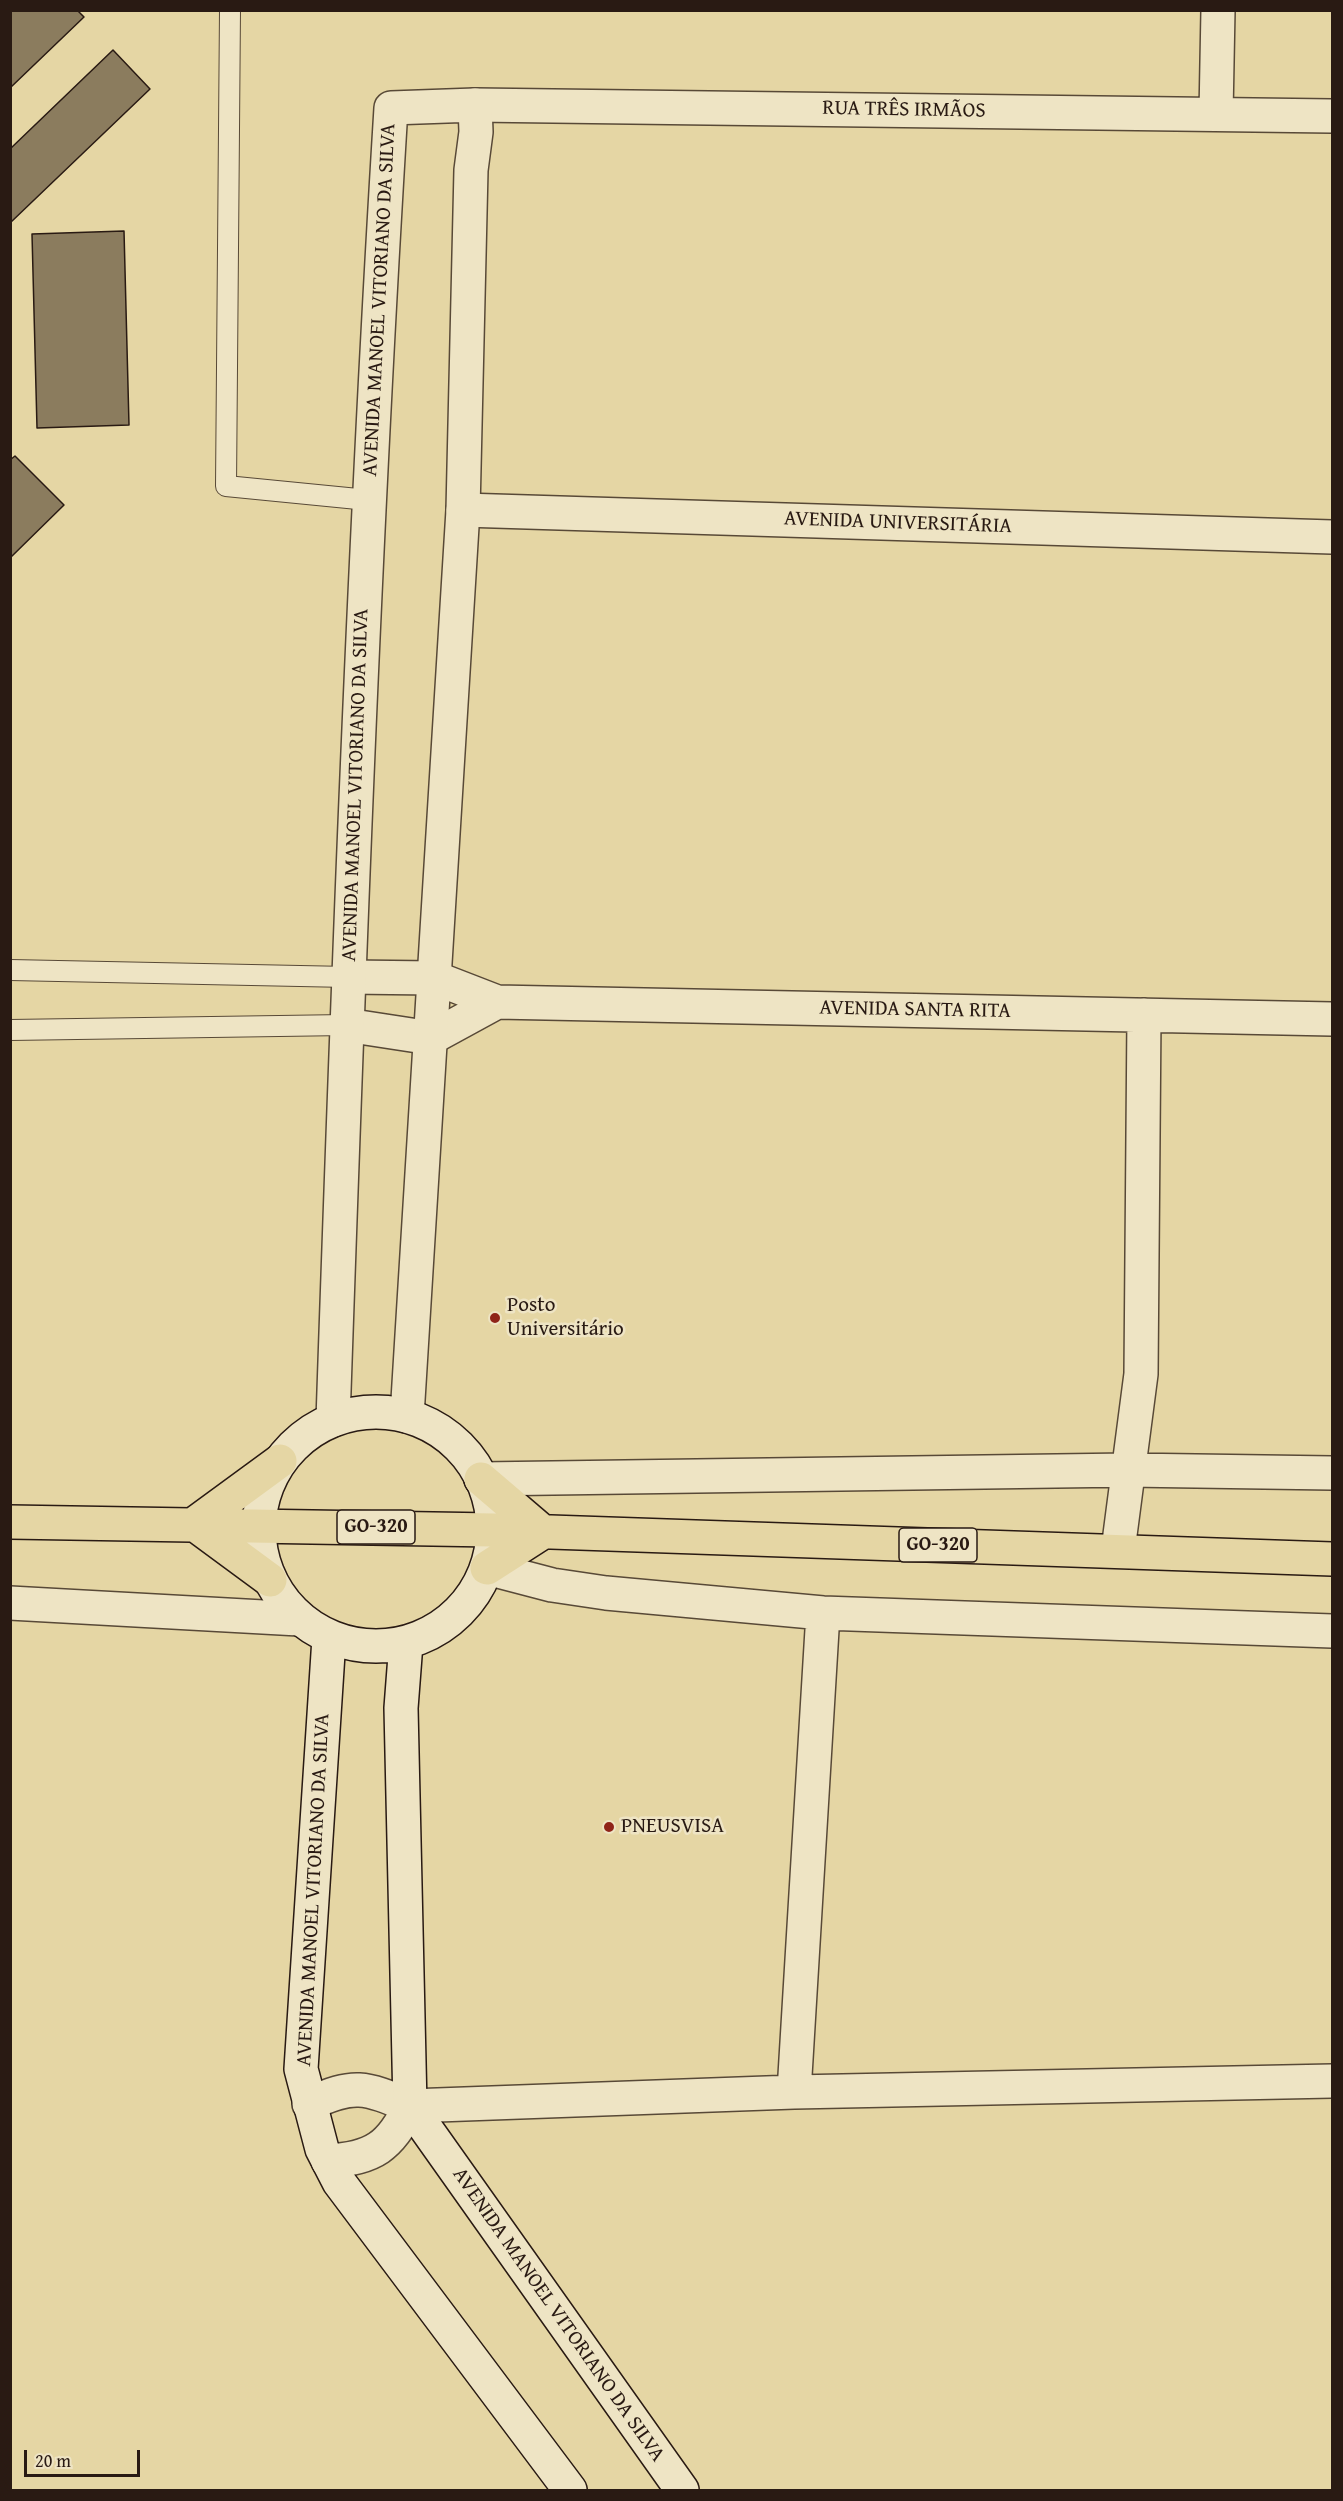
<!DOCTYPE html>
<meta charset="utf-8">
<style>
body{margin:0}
#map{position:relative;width:1343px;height:2501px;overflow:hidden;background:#e5d6a4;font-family:"Gentium Book Plus",serif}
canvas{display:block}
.frame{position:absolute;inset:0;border:12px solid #291a13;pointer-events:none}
.scale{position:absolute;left:24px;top:2450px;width:116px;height:27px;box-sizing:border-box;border:3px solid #291a13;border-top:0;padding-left:8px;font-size:18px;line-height:21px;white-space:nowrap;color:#291a13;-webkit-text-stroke:4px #eee4c4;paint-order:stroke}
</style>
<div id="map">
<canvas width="1343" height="2501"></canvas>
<div class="frame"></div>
<div class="scale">20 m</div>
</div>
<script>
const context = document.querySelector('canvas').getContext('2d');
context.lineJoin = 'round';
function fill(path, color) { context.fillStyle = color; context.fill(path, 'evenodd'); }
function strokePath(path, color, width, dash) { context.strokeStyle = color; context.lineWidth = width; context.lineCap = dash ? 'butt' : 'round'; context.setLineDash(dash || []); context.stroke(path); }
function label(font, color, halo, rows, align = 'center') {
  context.font = font + ' "Gentium Book Plus",serif'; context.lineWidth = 5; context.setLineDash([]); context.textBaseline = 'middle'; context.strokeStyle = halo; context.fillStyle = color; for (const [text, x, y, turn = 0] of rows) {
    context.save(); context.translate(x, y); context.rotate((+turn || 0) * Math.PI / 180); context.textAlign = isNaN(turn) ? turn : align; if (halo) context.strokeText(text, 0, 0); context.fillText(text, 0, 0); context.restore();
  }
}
const building = new Path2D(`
 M13 10H77L84 17 10 88V13Z
 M113 50 150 89 10 223V149Z
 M124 231 129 425 37 428 32 234Z
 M15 456 64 505 10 558V460Z`);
fill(building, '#8b7c5e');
strokePath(building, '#291a13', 1.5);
const service = new Path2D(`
 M230 10 226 486 368 500
 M10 970 348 977
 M10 1030 346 1025`);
const minor = new Path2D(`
 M475 105 1332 116
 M1216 114 1218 10
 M463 510 1332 537
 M348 977 435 978 497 1002 1332 1019
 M346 1025 431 1038 497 1002
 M481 1479 1128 1470 1332 1473
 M1118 1550 1141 1374 1144 1015
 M487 1568 552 1585 606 1593 823 1613 1332 1631
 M10 1603 299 1619
 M794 2092 823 1613
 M309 2104C355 2083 364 2087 410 2106L794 2092 1332 2081
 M328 2161C373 2159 391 2146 410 2106`);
const tertiary = new Path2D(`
 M333 1420C348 982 364 545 391 108L475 105 476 132 471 170 463 510 407 1416`);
const secondary = new Path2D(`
 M259 1529a117 117 0 1 1 234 0a117 117 0 1 1-234 0Z
 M329 1638 301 2069 322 2149 339 2182 570 2490
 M406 1643 401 1708 410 2106 682 2490`);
const primary = new Path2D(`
 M481 1479 543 1532
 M10 1522 493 1530 1332 1559
 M194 1524 280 1461
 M194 1524 270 1580
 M487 1568 543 1532`);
strokePath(service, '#584937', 22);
strokePath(minor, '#584937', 36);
strokePath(tertiary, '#584937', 36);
strokePath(secondary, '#291a13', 36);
strokePath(primary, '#291a13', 36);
strokePath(service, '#eee4c4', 20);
strokePath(minor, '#eee4c4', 33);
strokePath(tertiary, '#eee4c4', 33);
strokePath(secondary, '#eee4c4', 33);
strokePath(primary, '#e5d6a4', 33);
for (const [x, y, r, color] of [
 [495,1318,6,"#8f2418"],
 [609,1827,6,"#8f2418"]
]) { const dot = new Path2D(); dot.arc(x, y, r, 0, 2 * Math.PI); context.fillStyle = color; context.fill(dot); strokePath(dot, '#eee4c4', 2); }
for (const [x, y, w] of [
 [376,1527,78],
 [938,1545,78]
]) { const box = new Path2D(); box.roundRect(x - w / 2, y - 17, w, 34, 4.5); context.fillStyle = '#eee4c4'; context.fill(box); strokePath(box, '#291a13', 1.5); }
label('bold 20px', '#291a13', null, [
 ["GO-320",376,1527],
 ["GO-320",938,1545]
]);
label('21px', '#291a13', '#eee4c4', [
 ["RUA TRÊS IRMÃOS",904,110,1],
 ["AVENIDA MANOEL VITORIANO DA SILVA",380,300,-87],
 ["AVENIDA UNIVERSITÁRIA",898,523,2],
 ["AVENIDA MANOEL VITORIANO DA SILVA",356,785,-88],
 ["AVENIDA SANTA RITA",915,1010,1],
 ["AVENIDA MANOEL VITORIANO DA SILVA",314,1890,-87],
 ["AVENIDA MANOEL VITORIANO DA SILVA",558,2315,55]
]);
label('21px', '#291a13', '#eee4c4', [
 ["Posto",507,1306],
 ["Universitário",507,1330],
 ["PNEUSVISA",621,1827]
], 'left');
</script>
